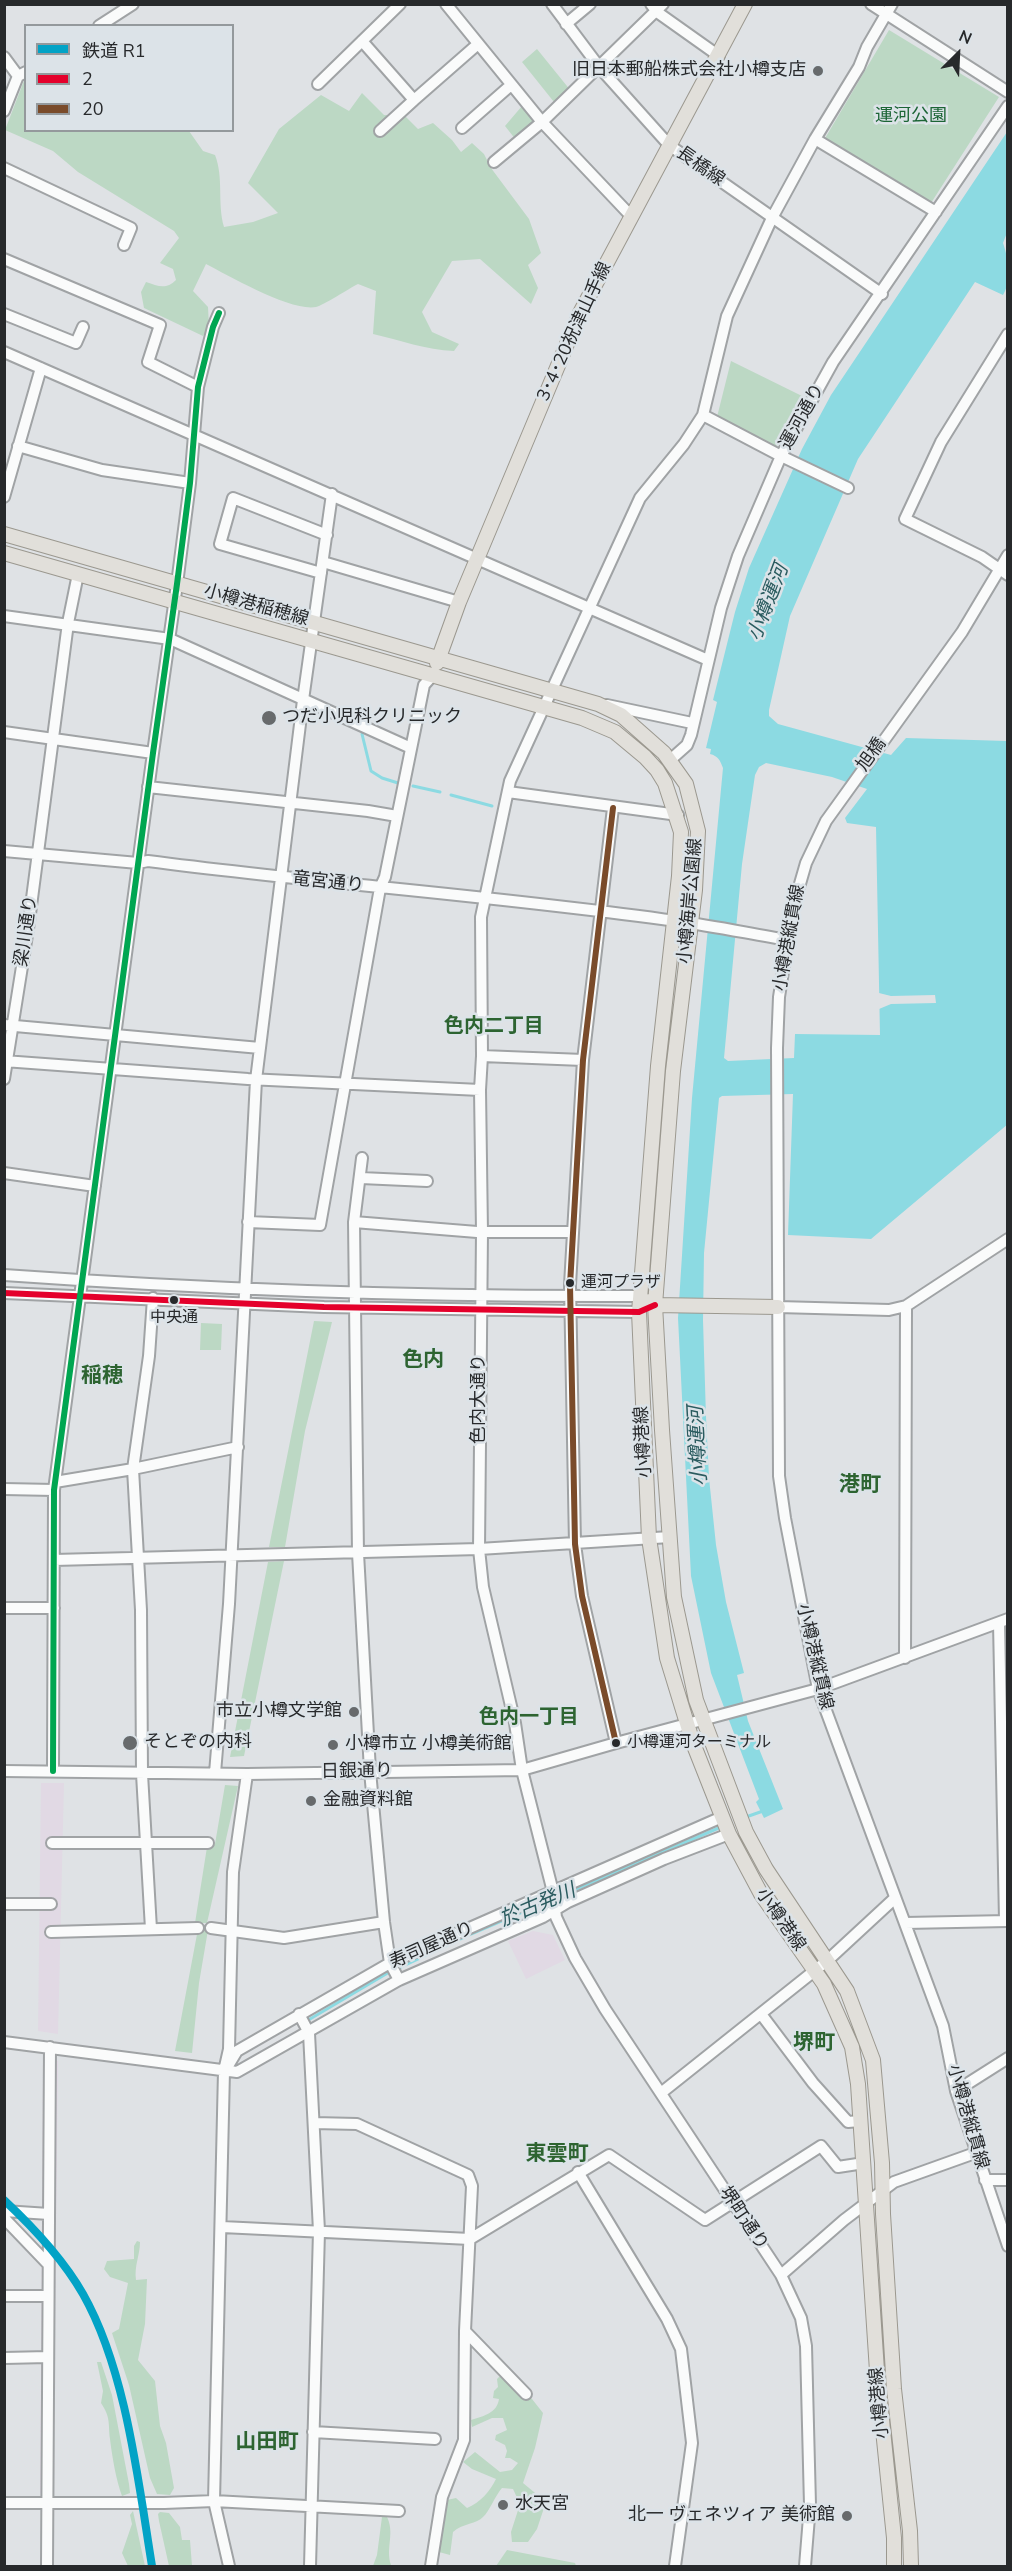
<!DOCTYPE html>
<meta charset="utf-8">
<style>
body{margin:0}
#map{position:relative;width:1012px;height:2571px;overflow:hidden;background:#dfe2e5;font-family:"Nunito Sans","Noto Sans JP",sans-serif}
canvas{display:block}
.frame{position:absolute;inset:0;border:6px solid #27292b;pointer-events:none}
.legend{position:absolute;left:24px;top:24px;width:210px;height:108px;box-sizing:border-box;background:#dce3e8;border:2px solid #94999c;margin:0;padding:8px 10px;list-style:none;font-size:18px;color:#27292b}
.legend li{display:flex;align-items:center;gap:12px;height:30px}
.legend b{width:30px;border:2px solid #94999c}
.north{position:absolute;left:928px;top:24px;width:60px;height:60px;-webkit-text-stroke:4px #dce3e8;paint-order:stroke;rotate:24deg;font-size:16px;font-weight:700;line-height:24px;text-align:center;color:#27292b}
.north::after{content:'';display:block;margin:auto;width:21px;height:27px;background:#27292b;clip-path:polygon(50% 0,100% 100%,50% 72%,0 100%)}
</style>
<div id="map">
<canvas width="1012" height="2571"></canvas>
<div class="frame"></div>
<ul class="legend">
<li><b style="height:8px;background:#02a3c6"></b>鉄道 R1</li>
<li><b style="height:8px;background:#e4002b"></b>2</li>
<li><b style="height:8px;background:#7a4b2a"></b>20</li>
</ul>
<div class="north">N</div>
</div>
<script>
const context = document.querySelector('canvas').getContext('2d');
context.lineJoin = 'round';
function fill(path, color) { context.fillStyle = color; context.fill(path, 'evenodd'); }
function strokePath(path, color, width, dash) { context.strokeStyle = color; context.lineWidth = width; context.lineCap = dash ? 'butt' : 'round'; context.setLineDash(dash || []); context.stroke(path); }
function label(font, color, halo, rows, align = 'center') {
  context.font = font + ' "Nunito Sans","Noto Sans JP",sans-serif'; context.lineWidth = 5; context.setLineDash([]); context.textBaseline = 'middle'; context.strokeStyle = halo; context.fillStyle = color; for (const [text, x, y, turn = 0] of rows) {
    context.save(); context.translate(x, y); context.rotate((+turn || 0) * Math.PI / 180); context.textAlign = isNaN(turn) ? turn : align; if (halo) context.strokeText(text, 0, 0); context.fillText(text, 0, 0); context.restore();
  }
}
fill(new Path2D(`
 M41 1783H64L58 2034 38 2031Z
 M533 1931 553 1935 565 1960 526 1979 508 1941Z
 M43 2058 58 2061 53 2493H40Z`), '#e1d9e4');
fill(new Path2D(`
 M889 30 999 97 931 203 824 140Z
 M537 49 571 91 554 102 522 62Z
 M25 78 26 130 189 131 203 151 215 155C224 178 217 203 224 227L253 222 278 213 248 183 279 129 321 95 349 111 362 93 384 115 405 116 418 129 433 123 452 140 461 152 472 143 484 154 491 168 529 219 541 253 528 265 538 288 531 304 480 259 452 261 422 312 432 332 459 344 454 351C426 350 400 340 373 334L376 291 358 284C348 289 324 305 316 307 292 312 229 276 206 264L193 291 208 307 209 326 203 336 144 308 141 292 146 282C158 286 166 290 176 280L173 269 160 263 179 238 174 231 78 172 53 151 5 130Z
 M522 106 537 123 516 140 505 126Z
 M731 361 802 396 776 448 717 417Z
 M314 1321 332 1322 305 1431 285 1547H269Z
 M201 1323 222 1324 221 1350H200Z
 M284 1561 244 1756 230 1757 268 1562Z
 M225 1785 238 1786 207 1923H195L207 1847 215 1844Z
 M198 1929 208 1930 199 1983 192 2053 175 2051Z
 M137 2241 140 2242C140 2255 134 2266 136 2280L147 2279 145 2324 138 2360 155 2381 160 2426 166 2443 174 2488 170 2495 157 2494 150 2478 129 2385 112 2333 119 2329 128 2283 110 2277 104 2269 107 2261 134 2259V2246Z
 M97 2362H101L112 2395 129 2484 130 2493 122 2496C116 2480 112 2456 110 2439 108 2423 111 2418 101 2403L103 2391Z
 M502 2374 532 2399 543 2413 535 2448 523 2483 546 2502 537 2529 528 2542H512L511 2532 520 2504 513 2489 502 2488C495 2496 489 2512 483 2517 477 2524 463 2523 453 2532L450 2555 439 2552 444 2509 447 2500 456 2498 467 2508C480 2503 490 2491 496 2479L472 2469 463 2462 475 2452 500 2472 512 2470 518 2463 510 2458H505L507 2451 505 2445 495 2440 496 2435 507 2430 503 2418H492L472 2427 471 2420C484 2416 497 2413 499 2399L493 2398 494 2391 498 2387 497 2379Z
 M133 2511 145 2566H128L122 2553 132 2524 130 2515Z
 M160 2512 169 2513 180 2527 182 2540H190L192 2566H169L159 2521 158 2514Z
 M386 2515C396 2533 385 2547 391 2565L398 2566H373L377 2555 382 2517Z
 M507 2550 575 2563 576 2566H496Z`), '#bcd8c4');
fill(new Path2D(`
 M1007 132 1008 230 1003 243C1008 257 1012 281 1003 295L975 282 858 459 790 616 769 710V716L778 724 891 755 906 738 1007 741 1008 1124 871 1239 788 1235 793 1094 722 1096 719 1098 704 1253 703 1320 706 1417 709 1478 716 1545 726 1602 744 1673 737 1675 748 1721 783 1809 764 1818 756 1802 759 1799 711 1673 691 1576 678 1318 692 1098 723 768C720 760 718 756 710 754L711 749 706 748 717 702 713 700 735 612 749 568 802 449 831 395ZM766 763 832 777 867 789 845 818 847 823 876 827 880 1035 795 1034 794 1058 728 1061 724 1058 742 864 755 775 759 767Z`), '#8cdae2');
fill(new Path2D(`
 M879 993 891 996 935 995 936 1003 891 1004 879 1009Z`), '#dfe2e5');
strokePath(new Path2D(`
 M362 734 371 771 382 778 398 783
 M413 786 440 792
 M451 795 492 806
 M746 1817 763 1811
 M397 1969 471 1934 721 1827
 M310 2019 391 1971`), '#8cdae2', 3);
const minor = new Path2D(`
 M446 4 542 122 631 216
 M552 4 600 68 669 145 882 294
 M651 4 657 12 719 56
 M871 4 1008 92
 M566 24 590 4
 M99 26 133 4
 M362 41 414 100 478 44
 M4 57 18 76
 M318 84 400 4
 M4 111 18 76 26 72
 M462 128 511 85
 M380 131 414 100
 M815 139 936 212
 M494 162 542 122 663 4
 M4 168 131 228 124 245
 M4 259 160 325 148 362 198 387
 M4 314 76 343 83 327
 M1008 334 941 442 905 519 982 557 1008 575
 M4 352 708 660
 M703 415 781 456 848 488
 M18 446 102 470 190 483
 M4 497 41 368
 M1008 555 962 632 826 821 806 863 793 908 779 997 777 1048 779 1476 785 1518 818 1689 943 2026 956 2091 1008 2246
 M323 562 459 602
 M321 573 220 544 233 498 327 535
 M4 616 170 639 411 748
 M607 705 692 723
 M4 732 153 753
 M669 761 687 745 691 735 721 608 738 556 781 456 833 362 1008 106
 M148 787 368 811 397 816
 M508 792 678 815
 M613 808 583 1060 570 1285 575 1544 582 1596 616 1743
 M4 851 138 863 148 861C324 884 501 896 676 921 714 926 751 934 788 940
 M4 1025 260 1048
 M482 1056 583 1060
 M4 1061 248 1079 480 1090
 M4 1079 28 929 68 623 78 574
 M362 1158 354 1222 358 1553 370 1771 384 1922 390 1963 399 1980
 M4 1173 95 1186
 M361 1178 427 1181
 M248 1222 320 1225 380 888 385 877 424 685 434 674
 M354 1222 477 1232H573
 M4 1275C216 1290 428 1297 640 1296
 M4 1293 324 1307 639 1312
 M778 1307 889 1310 906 1306 1008 1239
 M55 1482 133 1469 238 1447
 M4 1489 54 1490
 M54 1560 479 1549 670 1537
 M4 1608H54
 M999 1623 1005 1920
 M905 1658 906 1306
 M4 1771 247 1774 522 1770 616 1743 818 1689 1008 1619
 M53 1771 54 1490 153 753 177 584 190 483 198 387 213 327 219 313
 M215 1773 229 1604 256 1080 303 700 332 494
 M52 1843H208
 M4 1904H51
 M905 1923 1008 1921
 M211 1928 284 1938 384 1922
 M151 1929 142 1774 141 1610 133 1469 149 1356 153 1298
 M51 1932 198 1928
 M299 2014 309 2033 319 2231 310 2566
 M761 2014 813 2083 848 2122 860 2121
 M4 2042 237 2072 399 1980 543 1917 568 1902 664 1859 729 1834
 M228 2066 237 2051 390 1963 722 1817
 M956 2091 1008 2058
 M661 2093 828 1960 895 1898
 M314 2123 357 2124 468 2175 472 2186 465 2331 464 2440 442 2497 431 2566
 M578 2172 667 2319 681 2349 692 2443 675 2566
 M985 2180H1008
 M4 2211 49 2214
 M4 2218 48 2264
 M222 2227 470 2239 609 2155 705 2220 821 2146 838 2167 864 2163
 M781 2275 844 2220 894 2182 975 2153
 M4 2296H48
 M465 2331 526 2394
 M4 2358 48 2357
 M313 2432 435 2439
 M4 2503H125
 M164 2503 214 2501 399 2511
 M47 2566 50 2047
 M229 2566 214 2501 224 2071 229 2049 233 1872 247 1774
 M805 2566 810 2505 806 2346 801 2318 781 2275 605 2009 575 1958 556 1917 553 1892 522 1770 515 1723 483 1587 479 1549 482 1232 480 1090 482 1056 481 917 510 781 640 498 684 444 703 415 727 316 772 218 815 139 859 67 867 47 892 4`);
const major = new Path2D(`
 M4 534 598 704 621 715 664 753 686 784 698 831 695 890 673 1071 655 1305 662 1430 674 1597 696 1700 746 1832 766 1869 847 1991 873 2060 882 2163 883 2214 894 2389 910 2531 911 2566
 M4 553 582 718 615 732 645 757 657 770 665 783 681 832 679 876 658 1066 639 1312 649 1538 667 1658 693 1743 729 1834 761 1894 824 1984 852 2047 858 2084 877 2371 894 2538V2566
 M437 663 459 602 580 313 745 4
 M650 1301 655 1305 778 1307`);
strokePath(minor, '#a0a3a5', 14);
strokePath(major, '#9b988f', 16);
strokePath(minor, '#fafbfb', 10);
strokePath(major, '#e1dfda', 14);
strokePath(new Path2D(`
 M4 2200C34 2228 63 2259 83 2294 126 2370 138 2480 152 2566`), '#c5c6c6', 3, [12, 6]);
const minorBridge = new Path2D(`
 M125 2503H164`);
strokePath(minorBridge, '#a0a3a5', 14, []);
strokePath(minorBridge, '#fafbfb', 10);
strokePath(new Path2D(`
 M4 1293 324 1307 639 1312 655 1305`), '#e4002b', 6);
strokePath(new Path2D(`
 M613 808 583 1060 570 1285 575 1544 582 1596 616 1743`), '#7a4b2a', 6);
strokePath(new Path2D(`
 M53 1771 54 1490 153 753 177 584 190 483 198 387 213 327 219 313`), '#00a651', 6);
strokePath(new Path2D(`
 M4 2200C34 2228 63 2259 83 2294 126 2370 138 2480 152 2566`), '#02a3c6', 8);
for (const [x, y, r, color] of [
 [818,71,6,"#676a6c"],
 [269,718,8,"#676a6c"],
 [570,1283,5,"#27292b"],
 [174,1300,5,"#27292b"],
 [354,1712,6,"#676a6c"],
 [130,1743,8,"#676a6c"],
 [616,1743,5,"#27292b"],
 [333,1745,6,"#676a6c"],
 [311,1801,6,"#676a6c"],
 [503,2505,6,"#676a6c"],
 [847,2516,6,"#676a6c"]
]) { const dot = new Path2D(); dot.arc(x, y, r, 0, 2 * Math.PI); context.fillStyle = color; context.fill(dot); strokePath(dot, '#dce3e8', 2); }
label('16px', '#27292b', '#dce3e8', [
 ["運河プラザ",581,1283],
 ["中央通",174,1318,"center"],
 ["小樽運河ターミナル",627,1743]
], 'left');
label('18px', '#27292b', '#dce3e8', [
 ["旧日本郵船株式会社小樽支店",806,71,"right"],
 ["つだ小児科クリニック",282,718],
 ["市立小樽文学館",342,1712,"right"],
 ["そとぞの内科",144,1743],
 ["小樽市立 小樽美術館",345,1745],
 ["金融資料館",323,1801],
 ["水天宮",515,2505],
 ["北一 ヴェネツィア 美術館",835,2516,"right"]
], 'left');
label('18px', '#1b6535', '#dce3e8', [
 ["運河公園",911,117]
]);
label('18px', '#27292b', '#dce3e8', [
 ["長橋線",700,167,35],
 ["3･4･20祝津山手線",575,332,-65],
 ["運河通り",803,417,-61],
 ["小樽港稲穂線",256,606,16],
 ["旭橋",872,755,-54],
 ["竜宮通り",328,883,6],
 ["小樽海岸公園線",691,901,-85],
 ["梁川通り",27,931,-82],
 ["小樽港縦貫線",790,938,-80],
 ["色内大通り",480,1399,-90],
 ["小樽港線",644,1442,-93],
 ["小樽港縦貫線",814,1657,77],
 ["日銀通り",357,1772,-1],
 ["小樽港線",780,1920,55],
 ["寿司屋通り",432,1946,-24],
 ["小樽港縦貫線",967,2117,74],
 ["堺町通り",743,2219,56],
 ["小樽港線",880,2403,-95]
]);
label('italic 20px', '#2a5b5f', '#dce3e8', [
 ["小樽運河",769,603,-69],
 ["小樽運河",699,1446,-93],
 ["於古発川",538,1906,-23]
]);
label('bold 20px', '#2d6431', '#dce3e8', [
 ["色内二丁目",494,1027],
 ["色内一丁目",529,1718]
]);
label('bold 21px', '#2d6431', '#dce3e8', [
 ["色内",423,1361],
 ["稲穂",102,1377],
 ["港町",860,1486],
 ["堺町",814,2044],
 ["東雲町",557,2155],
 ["山田町",267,2443]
]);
</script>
